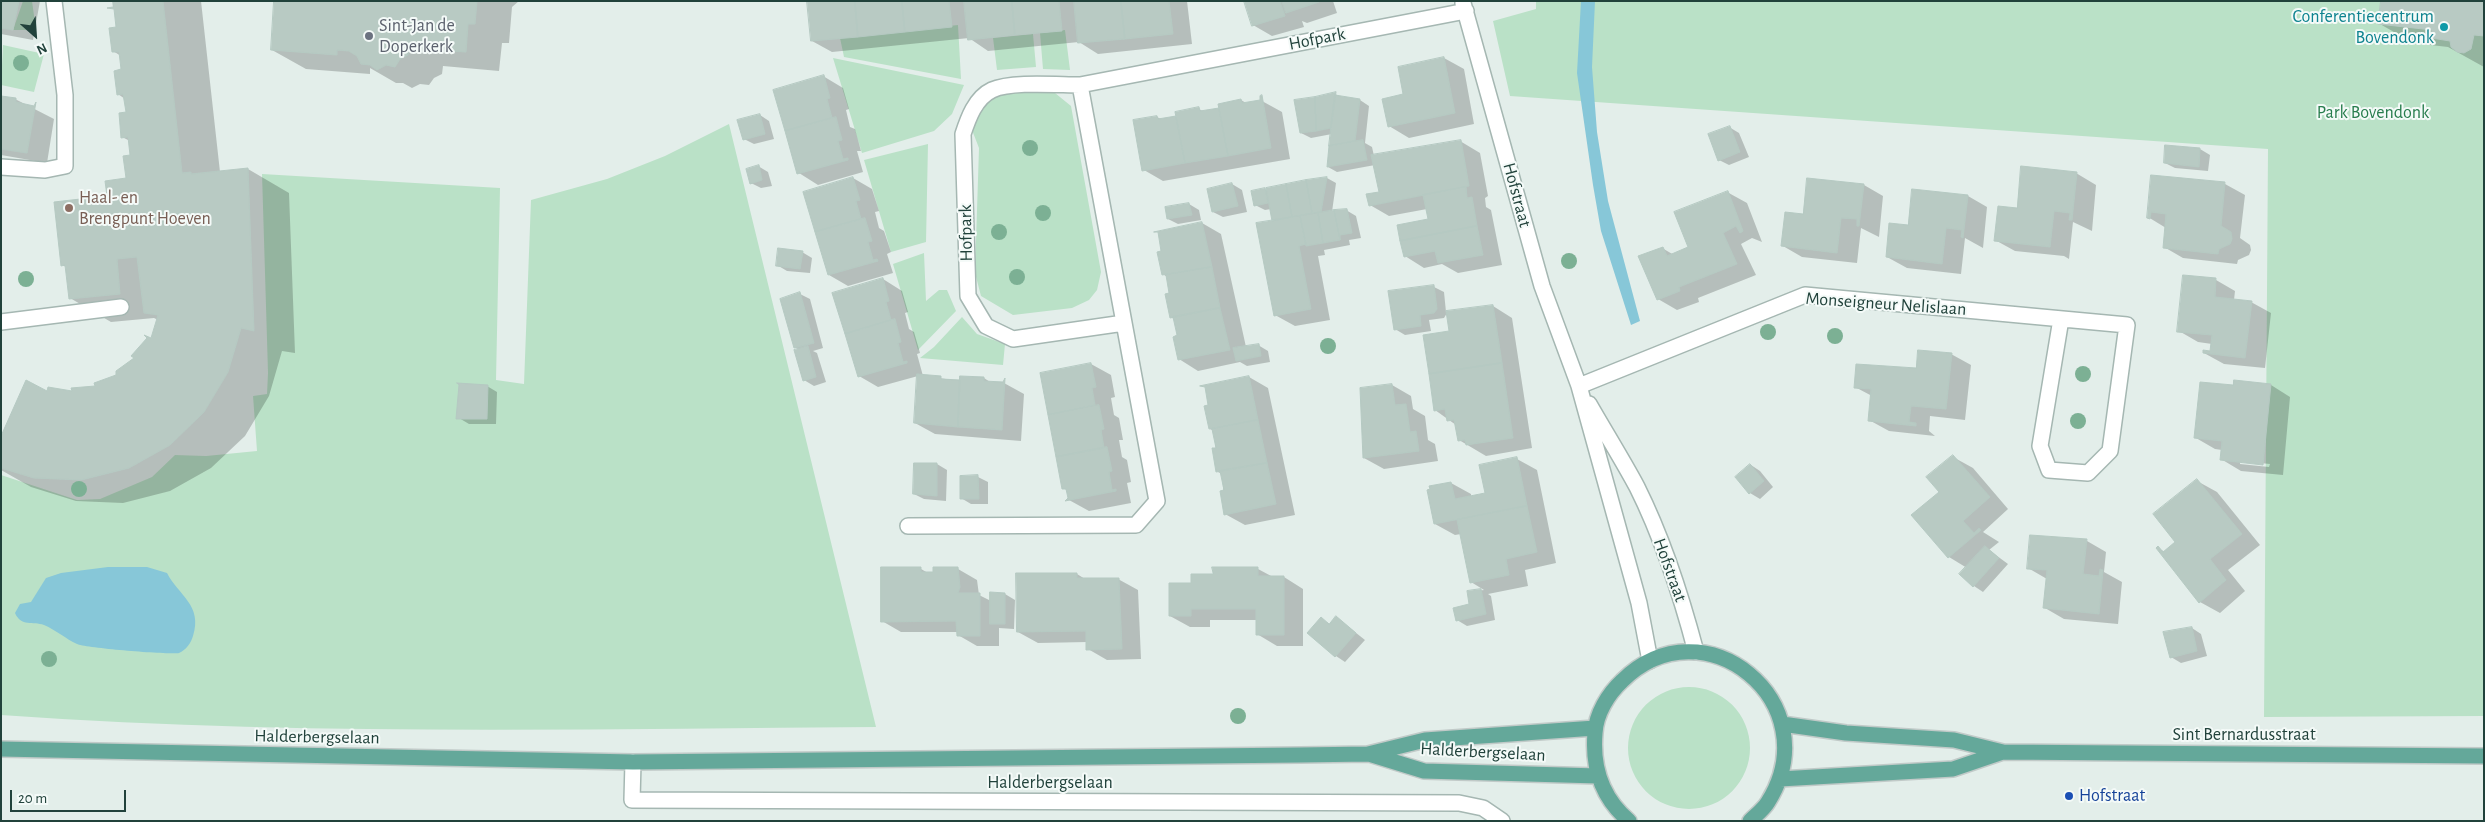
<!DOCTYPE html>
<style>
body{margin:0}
#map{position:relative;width:2485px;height:822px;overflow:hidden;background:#e3eeea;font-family:"Alegreya Sans",sans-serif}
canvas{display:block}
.frame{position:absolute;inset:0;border:2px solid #21423b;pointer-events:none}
.north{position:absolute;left:10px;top:10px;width:50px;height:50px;-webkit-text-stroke:4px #f4faf8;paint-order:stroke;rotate:154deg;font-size:14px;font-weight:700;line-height:20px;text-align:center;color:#21423b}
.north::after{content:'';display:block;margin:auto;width:18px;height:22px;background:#21423b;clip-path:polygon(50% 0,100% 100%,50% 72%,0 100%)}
.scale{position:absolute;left:10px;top:790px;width:116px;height:22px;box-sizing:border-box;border:2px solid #21423b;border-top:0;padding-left:6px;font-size:15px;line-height:18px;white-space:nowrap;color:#21423b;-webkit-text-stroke:4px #f4faf8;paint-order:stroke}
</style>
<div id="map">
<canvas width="2485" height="822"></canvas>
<div class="frame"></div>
<div class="north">N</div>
<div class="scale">20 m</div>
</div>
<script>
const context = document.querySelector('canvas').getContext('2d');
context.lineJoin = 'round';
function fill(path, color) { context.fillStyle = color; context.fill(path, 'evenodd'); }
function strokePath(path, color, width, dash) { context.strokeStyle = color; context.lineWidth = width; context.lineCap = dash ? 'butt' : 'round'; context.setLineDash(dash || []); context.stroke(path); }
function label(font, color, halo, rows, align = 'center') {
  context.font = font + ' "Alegreya Sans",sans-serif'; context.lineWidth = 4; context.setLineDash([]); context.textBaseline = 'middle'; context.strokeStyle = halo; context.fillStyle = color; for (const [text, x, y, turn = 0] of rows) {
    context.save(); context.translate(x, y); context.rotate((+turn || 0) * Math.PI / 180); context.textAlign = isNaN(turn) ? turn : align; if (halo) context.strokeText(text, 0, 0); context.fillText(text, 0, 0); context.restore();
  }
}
fill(new Path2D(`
 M23 1H32L36 30H13Z
 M1536 1H2484V716L2264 717 2268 149 1510 96 1493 21 1536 9Z
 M958 25 961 79 844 57 840 38Z
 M1065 30 1070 70 1043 69 1040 33Z
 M1033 34 1036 67 997 70 993 38Z
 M3 45 44 54 34 92 1 85Z
 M833 58 964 85 952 114 934 131 862 153Z
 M998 92 1055 93 1071 106 1101 272 1097 290 1089 300 1072 308 1013 315 981 296 975 273 979 148 972 130V117Z
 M729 124 876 727C585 729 292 736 1 715V475L77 500 100 499 152 477 175 455 206 456 257 451 253 396 267 394 268 373 262 174 500 188 496 380 524 384 531 200 607 179 665 156Z
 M928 144 926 242 891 252 864 160Z
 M924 253 926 301 939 290H947L956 311 918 350 893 264Z
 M962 317 977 334 1005 344 1003 365 920 358 934 347Z
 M1628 748a61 61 0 1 1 122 0a61 61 0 1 1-122 0Z`), '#bae1c7');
fill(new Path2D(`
 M1581 1H1595L1592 67 1597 132 1608 201 1640 321 1631 325 1601 231 1593 185 1577 73Z
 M108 567H147L167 573C178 595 203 605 193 636 191 643 186 650 179 653 172 655 85 648 77 644 66 639 56 630 44 625 33 621 21 627 15 613L20 604 31 602 46 578 61 573Z`), '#87c7d8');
fill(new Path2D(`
 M1 1H40L33 40 1 34Z
 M114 1H201L220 172 248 169 289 193 295 353 282 351 269 396 245 436 211 468 170 491 123 503 76 501 31 487 1 470V439L49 393H73L97 387 118 375 152 339 158 320 154 318 111 322 70 298 66 267 62 265 108 197 127 180 132 156 130 141 122 137 127 114 125 99 118 94 122 70 121 56 113 51 118 28Z
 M276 1H519L512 7 509 43H502L499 71 443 66 442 74 434 78 429 85 420 84 412 88 403 83H396L370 68V74L306 69 272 50Z
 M808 1H1187L1192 44 1098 54 1079 42 988 51 969 38 832 52 812 41Z
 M1245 1H1333L1337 13 1307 23 1302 21 1304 27 1272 36 1253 25Z
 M2484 1V67L2448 47 2413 43 2380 24Z
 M1444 58 1464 69 1474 124 1409 138 1389 126 1404 95Z
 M823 76 843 88 849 109 846 110 850 127 855 129 861 151H857L863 172 818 185 799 173 775 90Z
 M1335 94 1343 98 1360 100 1369 106 1365 143 1372 147 1374 156 1460 141 1480 153 1488 196 1485 198 1486 207 1491 210 1502 265 1458 273 1442 264 1424 268 1405 256 1430 220 1427 209 1389 216 1370 205 1380 193 1375 165 1337 172 1328 167 1332 134 1311 138 1301 133Z
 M1 97 15 99 54 119 47 163 1 155Z
 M1241 100 1246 103 1262 101 1282 112 1290 159 1163 181 1144 170 1157 117 1161 119 1177 117 1199 109 1204 112 1220 109Z
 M760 115 769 121 774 139 754 144 744 139Z
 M1729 127 1739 133 1749 157 1729 165 1719 160Z
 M2200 149 2210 155 2208 171 2175 168 2165 163Z
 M758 166 768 172 772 186 761 188 751 183Z
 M2076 173 2096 185 2092 231 2073 222 2069 259 2064 256 2015 251 1995 240Z
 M2152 176 2225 184 2245 195 2240 238 2250 245 2251 250 2249 255 2238 260 2237 264 2183 258 2164 247 2166 228 2148 217Z
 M853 178 872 189 879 211 875 212 879 228 884 231 891 252 887 254 893 273 848 286 829 275 804 193Z
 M1327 178 1336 183 1332 212 1346 210 1356 216 1361 238 1349 240 1350 245 1324 250 1325 255 1318 256 1330 320 1295 326 1275 315 1274 222 1271 209 1265 210 1255 205 1265 189 1267 191Z
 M1232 184 1242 190 1247 212 1223 217 1213 212Z
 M1864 185 1883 196 1879 237 1861 228 1857 263 1802 257 1783 246 1804 216Z
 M1913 191 1968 196 1987 207 1983 248 1965 238 1961 274 1907 268 1887 257 1909 226Z
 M1727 192 1747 203 1762 242 1752 238 1741 244 1756 275 1698 298 1699 302 1677 310 1658 299 1662 248 1674 255 1689 247Z
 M1189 204 1199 210 1201 220 1178 224 1168 219Z
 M1202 223 1221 234 1246 347 1258 345 1268 351 1270 362 1247 366 1240 362 1198 371 1179 359 1178 336 1175 320 1171 317 1170 294 1167 277 1163 274Z
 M802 252 812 258 810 273 787 271 777 265Z
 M883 279 902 291 908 312 905 313 909 329 914 332 920 353 917 354 923 376 961 381 984 378 990 382 1004 383 1024 394 1021 441 935 434 915 423 918 376 878 387 859 376 834 294Z
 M2216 280 2235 291 2234 300 2251 302 2271 313 2265 368 2224 364 2204 353 2212 352V344L2198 342 2179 331Z
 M1434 287 1444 292 1446 312 1493 306 1512 318 1532 448 1486 456 1459 440 1456 425 1435 410 1450 332 1447 313 1444 318 1429 320 1431 331 1405 335 1395 329Z
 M800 294 810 299 823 348 813 351 817 353 826 382 814 386 804 380 799 350 795 347Z
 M1951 354 1971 365 1965 420 1930 416 1929 431 1935 436 1889 431 1869 420 1872 396 1855 387 1917 369Z
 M1091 364 1111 375 1115 397 1111 398 1114 415 1119 418 1123 440H1119L1122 457 1127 460 1131 482 1127 483 1131 503 1089 511 1069 500 1067 490 1063 488 1041 374Z
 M1249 377 1268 388 1295 515 1245 525 1225 514 1222 474 1218 472 1214 431 1210 429Z
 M1392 385 1411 396 1413 409 1425 416 1428 440 1435 444 1438 461 1384 469 1364 458Z
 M2271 385 2290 397 2283 475 2241 471 2221 459 2222 450 2215 449 2196 438 2234 387ZM2240 461 2270 464 2269 467 2240 464Z
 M487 386 497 392 496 424H469L459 418Z
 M1953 457 1973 468 2008 509 1983 532 1999 542 1989 550 2008 564 1983 592 1974 586 1967 568 1949 557 1913 515 1940 492Z
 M1517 459 1537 470 1556 563 1525 570 1528 586 1488 594 1491 596 1495 620 1467 626 1457 620 1470 605 1468 592 1484 590 1471 582 1461 534 1455 535 1435 524 1430 487 1451 483 1471 494V497L1486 494Z
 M937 464 947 470 946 501 924 499 914 494Z
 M1751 465 1760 471 1773 487 1760 499 1750 493Z
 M961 477H978L988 482V504H971L961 498Z
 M2197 481 2217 492 2260 545 2228 570 2245 591 2220 613 2200 602 2158 548 2165 552 2177 542Z
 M2087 541 2106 552 2104 572 2122 582 2118 624 2064 619 2045 608 2047 579 2028 568Z
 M921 569 928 573 958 569 977 580 979 595 991 601 1005 594 1015 600 1014 629 999 628V646H977L958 635V632H901L882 621Z
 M1258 569 1273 577H1284L1303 589V646H1277L1257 634V620H1210V627H1190L1170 616 1192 584 1214 575Z
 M1077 574 1085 579H1118L1138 590 1141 659 1107 660 1088 649V642L1038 643 1018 632Z
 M1336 617 1365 640 1345 662 1336 656 1321 619 1330 624Z
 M2192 628 2201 634 2207 656 2181 663 2171 657Z`), '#0003');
const building = new Path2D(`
 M1 1H19L13 30 1 28Z
 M113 1H163L182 173 191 172V174L248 168 254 331 241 328 228 372 204 412 170 445 129 468 81 480 34 478 1 468V436L26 380 47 391 48 387 72 391 71 388 95 386 94 383 116 375V371L134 358 131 356 147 338 144 335 151 338 158 315 144 313 137 257 117 259 120 294 69 299 65 265 61 266 54 202 107 196 105 181 126 178 123 156 130 155 128 137 121 138 119 113 126 112 123 94 117 95 114 71 121 69 119 52H112L109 28 116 27 114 9 107 8 113 7Z
 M274 1H477L475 24H468L466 52 409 48 408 55 400 59 395 67 386 65 377 70 370 65 361 64 357 56 349 51 337 50V55L271 50Z
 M807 1H855L858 37 811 41Z
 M855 1H902L905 32 858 37Z
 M902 1H949L952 27 905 32Z
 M964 1H1012L1015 35 968 40Z
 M1012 1H1059L1062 31 1015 35Z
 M1074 1H1121L1125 39 1078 43Z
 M1121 1H1169L1173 34 1125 39Z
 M1244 1H1280L1285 16 1252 26Z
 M1282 1H1318L1319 2 1286 13Z
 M2381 1H2484V36L2474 35 2471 49 2464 53 2457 52 2451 47 2450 41 2431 38 2432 30 2378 24Z
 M1444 57 1455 113 1388 127 1382 99 1403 94 1398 67Z
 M824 75 830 98 827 99 832 118 785 131 773 90Z
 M1336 92 1331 128 1316 131 1315 97Z
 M1262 95 1271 148 1228 156 1218 104 1241 99 1242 103 1260 100V96Z
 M1335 95 1360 99 1355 141 1329 146Z
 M1 96 16 98V102L34 106 36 102 27 153 1 149Z
 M1315 97 1316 131 1300 133 1294 100Z
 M1199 107 1200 111 1219 108 1228 156 1185 163 1175 112Z
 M760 114 765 134 743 140 737 120Z
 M1157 116 1158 119 1176 116 1185 163 1142 171 1133 120Z
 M836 117 842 140 838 141 843 159 848 158V160L797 174 785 131Z
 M1730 126 1740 152 1718 161 1708 134Z
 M1363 140 1367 160 1327 167 1329 146Z
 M1461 140 1469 186 1369 206 1366 194 1379 192 1371 155Z
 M2165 145 2200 148 2199 167 2164 163Z
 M759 165 762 180 750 184 746 169Z
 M2021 166 2077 172 2072 220H2069L2070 213 2054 211 2050 247 1994 241 1998 206 2017 208Z
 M2151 175 2225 182 2221 226 2231 232 2232 239 2230 244 2219 249 2218 254 2163 248 2166 214 2151 212 2150 219 2147 218Z
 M853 177 860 200 856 201 861 219 815 232 803 192Z
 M1327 177 1321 212 1312 213 1306 180Z
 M1807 178 1864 184 1859 226H1857V219L1841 218 1837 253 1781 246 1785 212 1803 214Z
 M1306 180 1312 213 1292 217 1286 184Z
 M1232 183 1238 206 1212 212 1207 189Z
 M1286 184 1292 217 1272 221 1266 188Z
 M1466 187 1467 198 1472 197 1477 226 1400 241 1397 225 1428 219 1423 195Z
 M1265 188 1268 203 1254 206 1251 191Z
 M1912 189 1968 195 1963 238 1961 237 1962 230 1946 228 1942 264 1886 257 1889 223 1908 225Z
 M1728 191 1743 231 1740 233 1736 226 1723 233 1737 264 1679 287 1680 291 1657 300 1638 256 1663 247 1667 256 1688 247 1674 212Z
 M1189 203 1192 215 1167 219 1165 207Z
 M1347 209 1352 233 1340 235V240L1334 210Z
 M1334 210 1340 240 1323 243 1318 213Z
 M1318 213 1323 243 1306 246 1300 216Z
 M1300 216 1306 244 1299 246 1311 309 1274 316 1256 223Z
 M865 218 872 241 868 242 873 260 877 259 878 261 828 275 815 232Z
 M1202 222 1212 267 1162 275 1157 252 1161 251 1158 232H1154Z
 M1477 226 1483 255 1438 263 1435 251 1404 257 1400 241Z
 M778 248 803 251 800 269 776 266Z
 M1212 267 1220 308 1170 318 1165 294 1169 293 1166 275Z
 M2183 275 2216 278 2215 297 2252 301 2245 358 2203 353V350L2210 351 2212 335 2177 332Z
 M883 278 889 301 886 302 891 320 845 334 832 293Z
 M1434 285 1437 309 1434 313 1420 315 1421 326 1394 330 1388 291Z
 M800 292 814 343 794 348 780 299Z
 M1493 305 1502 363 1429 374 1423 335 1449 331 1446 311Z
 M1220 308 1230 350 1178 360 1173 337 1177 335 1173 317Z
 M895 319 901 342 898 343 903 362 907 361V363L858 377 845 334Z
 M1259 344 1261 356 1236 361 1233 348Z
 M808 346 816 377 803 381 794 350Z
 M1918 350 1952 353 1946 409 1911 406 1909 422 1916 423V426L1868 421 1871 389 1854 388 1856 364 1916 368Z
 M1091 363 1096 387 1092 388 1095 405 1048 415 1040 373Z
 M1502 363 1513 438 1466 445 1465 440 1458 441 1454 420 1447 421 1445 409 1434 411 1429 374Z
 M917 374 941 376V379L960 380 958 427 914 423Z
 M960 376 984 377V381L1003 382 1005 378 1002 430 958 427Z
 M1249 376 1258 420 1209 429 1204 406 1208 405 1205 387 1200 386Z
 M2234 380 2271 384 2263 465 2220 460 2222 441 2194 438 2200 382 2233 385Z
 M457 383 488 385 487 419H456L459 385Z
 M1392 384 1395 405 1406 404 1410 432 1416 431 1419 451 1363 458 1360 388Z
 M1099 405 1104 429 1101 430 1104 448 1056 457 1048 415Z
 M1258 420 1267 463 1216 472 1212 448H1216L1212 429Z
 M1107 447 1112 471 1109 472 1112 490 1116 489V491L1065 501 1068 498 1066 489H1062L1056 457Z
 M1953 455 1990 497 1963 521 1974 533 1979 528 1981 530 1948 558 1911 515 1939 492 1926 477Z
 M1517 457 1527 506 1434 524 1427 490 1430 489 1429 486 1451 482 1455 499 1485 493 1479 465Z
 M914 463H937V496L913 494Z
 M1267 463 1276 504 1224 515 1220 491 1224 490 1220 471Z
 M1750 464 1764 481 1749 494 1735 477Z
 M978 475 979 499H960V476Z
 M2197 479 2242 534 2210 559 2226 580 2199 603 2156 548 2158 546 2163 552 2175 542 2153 514Z
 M1527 506 1537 552 1506 559 1509 575 1470 583 1457 520Z
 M2030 535 2087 539 2083 574 2099 576 2100 569 2103 570 2099 614 2043 608 2047 570 2027 569Z
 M1985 546 1999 558 1973 587 1959 574Z
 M881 567H921V572H933V567H958L960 587 958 593H980V636H957L956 621 881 622Z
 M1212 567H1258V576H1284V635H1256V609H1191V616H1169V583H1191V574H1213Z
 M1016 573H1077V578H1119L1122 649 1086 650V631L1017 632Z
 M1481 589 1486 614 1456 621 1453 608 1469 604 1467 591Z
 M990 592 1005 593V624H990Z
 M1336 616 1356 633 1335 657 1307 633 1321 617 1329 624Z
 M2192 627 2197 651 2170 658 2163 632Z`);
fill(building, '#b8cac3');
strokePath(building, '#b5c9c2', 1);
const minor = new Path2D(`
 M1463 3 1542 286 1579 386 1639 603 1650 661
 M1080 85C1058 85 1011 81 992 90 975 98 968 119 963 134L968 296 986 326 1013 339 1124 323
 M1 167 45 170 65 166V95L54 1
 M1 322 121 307
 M1579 386 1805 295 2127 325 2110 451 2088 473 2049 470 2040 446 2061 319
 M1589 404C1605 432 1622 459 1637 487 1663 539 1681 595 1696 652
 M908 526 1136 525 1157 501 1080 85 1466 11
 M633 762 632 800 1459 803 1483 808 1502 821`);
const major = new Path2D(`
 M1782 724 1846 733 1954 740 2003 752 2484 756
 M1 749 633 762 1300 755 1368 754 1425 740 1595 728
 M1369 754 1424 771 1598 776
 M1780 779 1953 769 2003 752
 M1629 821C1602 798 1592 768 1595 733 1596 714 1608 694 1622 681 1704 600 1830 703 1768 802 1764 809 1756 815 1750 821`);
strokePath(minor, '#a5b7b2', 18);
strokePath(major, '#c1cac8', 18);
strokePath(minor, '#fff', 15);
strokePath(major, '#64a89a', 15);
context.fillStyle = '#7cb094';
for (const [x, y] of [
 [21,63],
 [1030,148],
 [1043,213],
 [999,232],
 [1569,261],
 [1017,277],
 [26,279],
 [1768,332],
 [1835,336],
 [1328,346],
 [2083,374],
 [2078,421],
 [79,489],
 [49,659],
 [1238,716]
]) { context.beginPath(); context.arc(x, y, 8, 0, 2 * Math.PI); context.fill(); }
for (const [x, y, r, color] of [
 [2444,27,5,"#0f9aa8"],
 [369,36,5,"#6b7280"],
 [69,208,5,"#8d6e63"],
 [2069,796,5,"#1a4fb4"]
]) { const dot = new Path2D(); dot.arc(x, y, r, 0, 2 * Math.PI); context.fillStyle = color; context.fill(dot); strokePath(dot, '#f4faf8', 2); }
label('18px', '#0d838f', '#f4faf8', [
 ["Conferentiecentrum",2434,17],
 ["Bovendonk",2434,38]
], 'right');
label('18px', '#5b616d', '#f4faf8', [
 ["Sint-Jan de",379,26],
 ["Doperkerk",379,47]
], 'left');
label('18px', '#21423b', '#f4faf8', [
 ["Hofpark",1317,39,-11],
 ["Hofstraat",1517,195,75],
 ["Hofpark",966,233,-91],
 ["Monseigneur Nelislaan",1886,304,4],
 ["Hofstraat",1670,570,70],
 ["Sint Bernardusstraat",2244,735],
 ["Halderbergselaan",317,737,1],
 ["Halderbergselaan",1483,752,3],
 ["Halderbergselaan",1050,783]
]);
label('18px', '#277d4d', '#f4faf8', [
 ["Park Bovendonk",2373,113]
]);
label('18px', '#785e54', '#f4faf8', [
 ["Haal- en",79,198],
 ["Brengpunt Hoeven",79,219]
], 'left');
label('18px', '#164399', '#f4faf8', [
 ["Hofstraat",2079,796]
], 'left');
</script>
